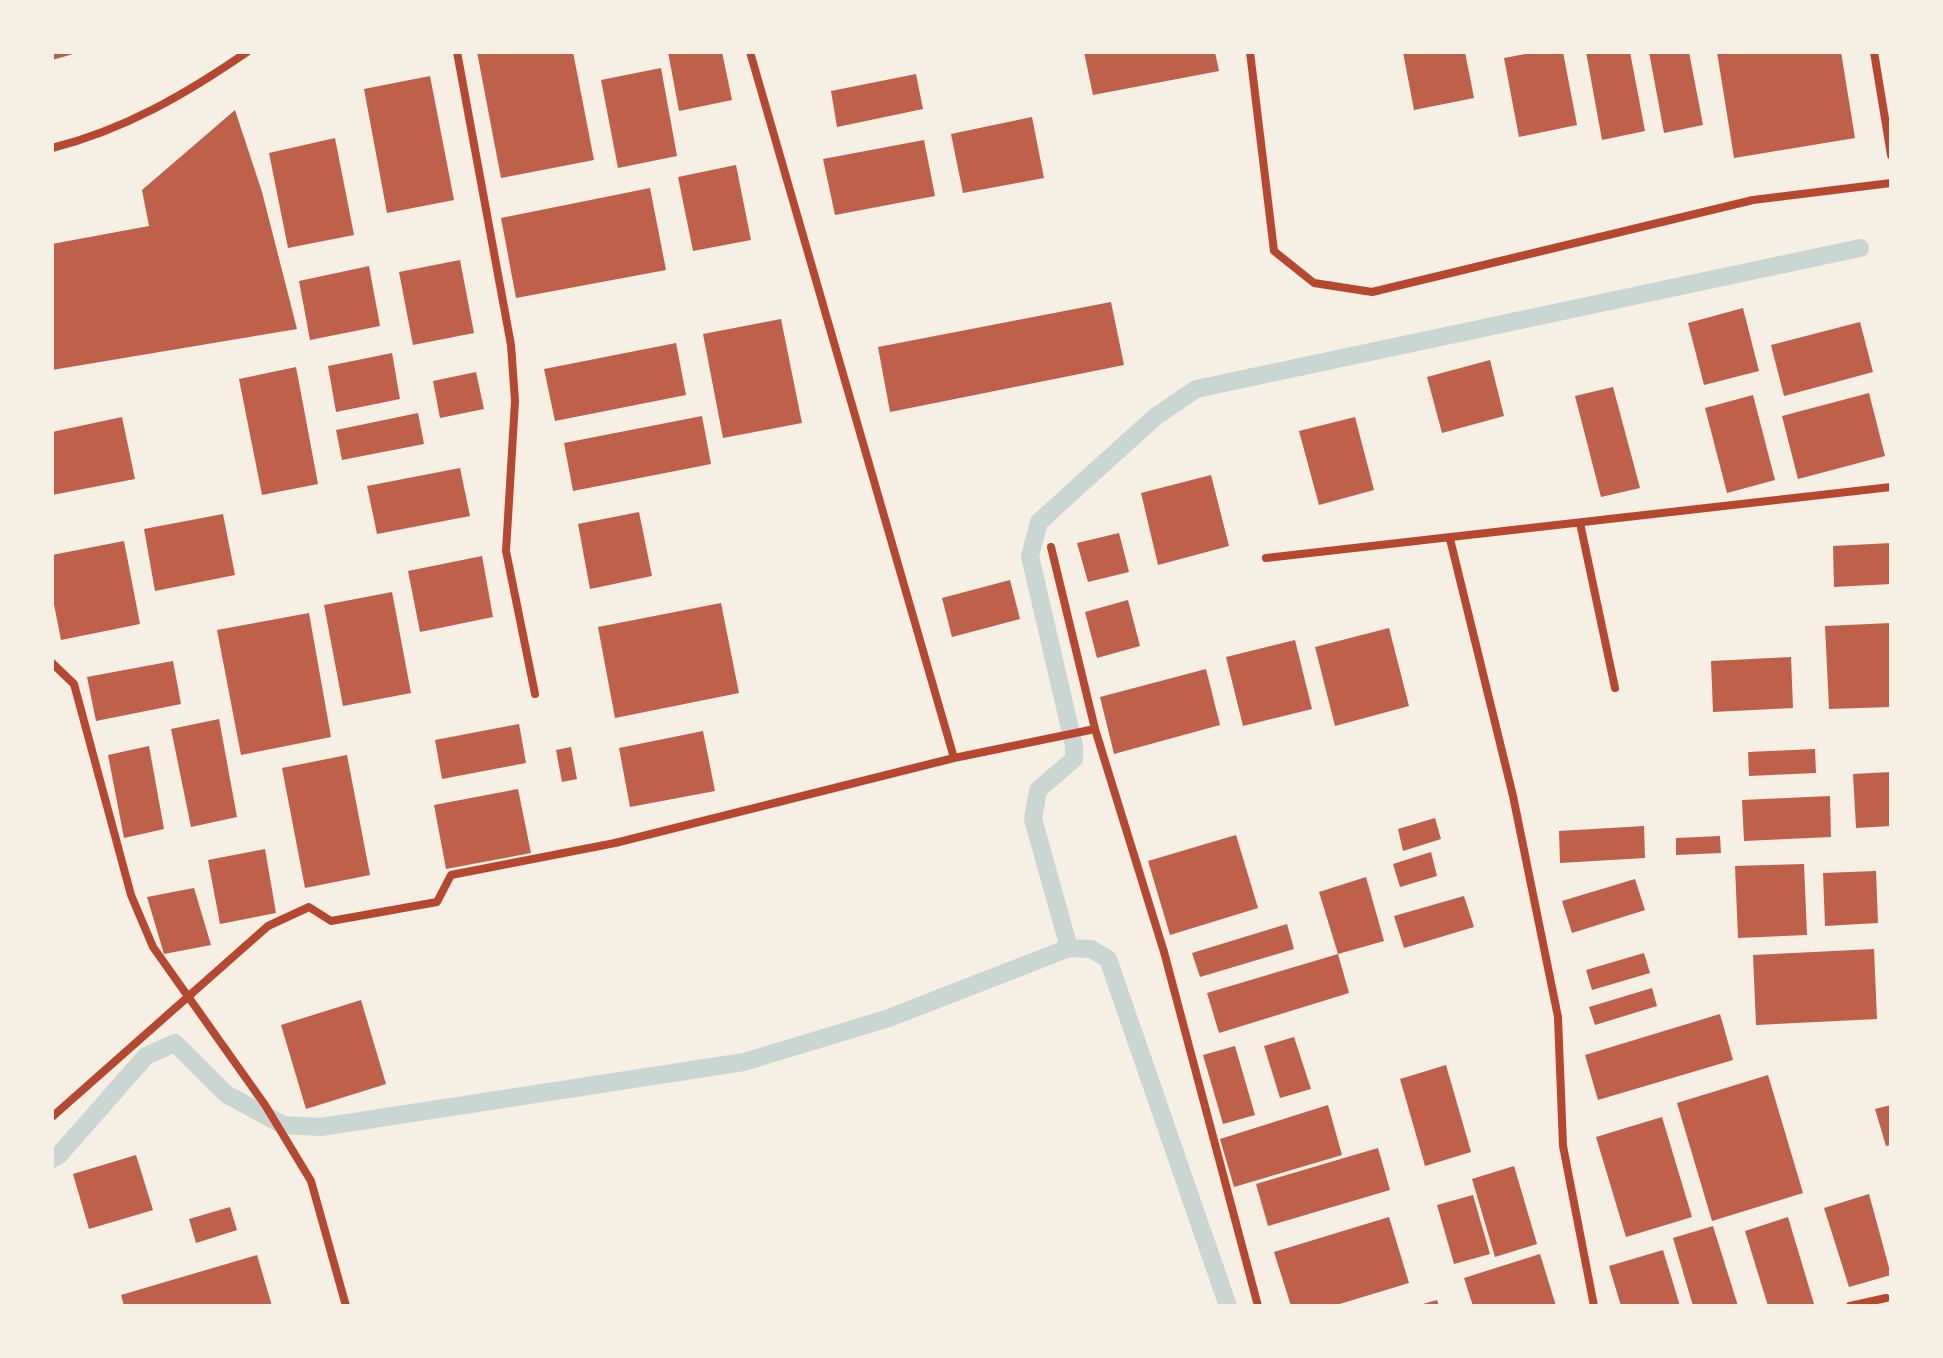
<!DOCTYPE html>
<style>
body{margin:0}
#map{position:relative;width:1943px;height:1358px;overflow:hidden;background:#f6efe4;font-family:"Open Sans",sans-serif}
canvas{display:block}
.frame{position:absolute;inset:0;border:54px solid #f6efe4;pointer-events:none}
</style>
<div id="map">
<canvas width="1943" height="1358"></canvas>
<div class="frame"></div>
</div>
<script>
const context = document.querySelector('canvas').getContext('2d');
context.lineJoin = 'round';
function strokePath(path, color, width, dash) { context.strokeStyle = color; context.lineWidth = width; context.lineCap = dash ? 'butt' : 'round'; context.setLineDash(dash || []); context.stroke(path); }
function fill(path, color) { context.fillStyle = color; context.fill(path, 'evenodd'); }
strokePath(new Path2D(`
 M1069 948 1091 949 1108 959 1228 1306
 M52 1159 59 1155 146 1056 175 1043 226 1094 283 1125 321 1127 744 1062 889 1018 1069 948 1033 819 1038 790 1074 759V746L1030 556 1039 522 1155 417 1196 389 1860 248`), '#c9d6d2', 18);
fill(new Path2D(`
 M52 52H77V53L52 60Z
 M477 52H573L594 160 501 178Z
 M668 52H722L732 100 679 111Z
 M1084 52H1215L1219 71 1093 95Z
 M1403 52H1465L1474 98 1414 110Z
 M1536 52H1563L1577 125 1519 137 1504 58Z
 M1586 52H1630L1645 131 1602 140Z
 M1649 52H1689L1703 125 1664 133Z
 M1717 52H1841L1855 138 1734 158Z
 M661 68 677 156 618 168 601 80Z
 M916 74 923 109 837 127 831 91Z
 M430 76 454 200 387 213 364 89Z
 M235 110 262 192 297 329 52 370V244L149 226 142 190Z
 M1032 117 1044 178 963 193 951 134Z
 M335 138 354 235 288 248 269 153Z
 M924 140 935 196 835 215 823 159Z
 M736 165 751 240 693 251 678 177Z
 M650 188 666 270 516 298 501 218Z
 M460 260 474 333 413 345 399 272Z
 M369 266 380 326 310 340 299 281Z
 M1111 302 1124 365 890 412 878 347Z
 M1743 308 1759 371 1704 385 1688 323Z
 M781 319 802 423 723 438 703 334Z
 M1860 322 1873 372 1784 396 1771 345Z
 M676 343 686 395 555 421 544 369Z
 M392 353 400 399 336 412 328 366Z
 M1490 360 1504 416 1442 433 1427 377Z
 M296 367 318 484 262 495 239 379Z
 M476 372 484 409 440 418 433 381Z
 M1613 387 1640 488 1601 497 1575 396Z
 M1869 393 1885 456 1798 479 1782 416Z
 M1753 395 1775 480 1727 493 1705 408Z
 M418 413 424 444 342 460 336 430Z
 M702 416 711 464 573 491 564 443Z
 M122 417 135 479 52 495V432Z
 M1355 417 1374 490 1319 505 1299 431Z
 M460 468 470 516 377 534 367 486Z
 M1211 475 1229 546 1158 565 1141 493Z
 M639 512 652 576 590 589 578 524Z
 M223 514 235 575 155 591 144 529Z
 M1119 533 1129 572 1088 582 1077 543Z
 M124 541 140 624 61 640 52 594V555Z
 M1891 543V584L1834 587 1833 546Z
 M482 556 493 617 420 632 408 571Z
 M1010 580 1020 619 952 637 942 598Z
 M392 592 411 693 343 706 324 605Z
 M1128 600 1140 646 1097 658 1085 612Z
 M721 603 739 693 615 718 598 627Z
 M309 613 331 737 241 755 217 630Z
 M1891 623V707L1829 709 1825 626Z
 M1389 628 1409 706 1335 726 1315 647Z
 M1295 640 1312 709 1243 726 1226 657Z
 M1791 657 1793 708 1713 712 1711 661Z
 M173 661 181 704 96 721 87 677Z
 M1206 669 1220 725 1114 754 1100 697Z
 M219 719 237 817 191 827 171 729Z
 M519 724 526 763 442 779 435 740Z
 M703 731 715 791 630 807 619 748Z
 M149 746 164 829 124 838 108 755Z
 M571 747 577 779 562 782 556 750Z
 M1815 749 1816 773 1749 776 1748 752Z
 M347 755 370 875 305 888 282 768Z
 M1891 772V826L1856 828 1853 774Z
 M518 789 531 853 446 869 434 805Z
 M1830 796 1831 837 1744 841 1742 800Z
 M1435 818 1441 839 1403 851 1398 829Z
 M1644 826 1645 858 1560 863 1559 831Z
 M1236 835 1258 908 1170 935 1148 861Z
 M1720 836 1721 853 1676 855V838Z
 M265 849 276 913 220 924 208 860Z
 M1431 852 1437 876 1400 887 1393 864Z
 M1804 864 1807 935 1738 938 1735 866Z
 M1876 871 1878 923 1825 926 1823 873Z
 M1366 877 1384 941 1338 954 1319 892Z
 M1635 879 1645 910 1572 933 1562 901Z
 M194 888 211 945 164 954 147 897Z
 M1464 896 1474 927 1404 948 1394 916Z
 M1287 924 1294 949 1200 977 1192 953Z
 M1874 949 1877 1019 1756 1025 1753 955Z
 M1644 953 1650 973 1592 990 1586 970Z
 M1338 954 1349 993 1219 1033 1207 993Z
 M1652 988 1657 1006 1595 1025 1589 1007Z
 M361 1000 386 1084 306 1109 281 1025Z
 M1720 1014 1733 1060 1598 1100 1585 1055Z
 M1294 1037 1311 1089 1280 1098 1264 1046Z
 M1235 1046 1255 1115 1223 1124 1203 1055Z
 M1446 1065 1471 1152 1425 1166 1400 1079Z
 M1768 1075 1803 1193 1712 1221 1677 1103Z
 M1328 1105 1342 1155 1234 1187 1220 1139Z
 M1891 1105V1145L1886 1146 1875 1109Z
 M1662 1117 1692 1217 1626 1237 1596 1137Z
 M1378 1148 1390 1190 1268 1226 1256 1184Z
 M136 1155 153 1210 89 1229 73 1174Z
 M1514 1166 1537 1244 1495 1257 1472 1179Z
 M1869 1194 1891 1275 1849 1287 1824 1208Z
 M1473 1195 1490 1254 1454 1264 1437 1205Z
 M230 1207 237 1230 196 1243 189 1219Z
 M1389 1217 1409 1283 1333 1306H1291L1274 1252Z
 M1788 1217 1814 1304 1768 1306 1745 1231Z
 M1713 1226 1738 1306H1693L1673 1238Z
 M1663 1250 1680 1306H1621L1609 1266Z
 M1540 1254 1556 1306H1473L1464 1278Z
 M257 1255 272 1306H124L121 1295Z
 M1437 1300 1439 1306H1419V1305Z`), '#bf614a');
strokePath(new Path2D(`
 M457 52 511 345 515 401 506 551 535 694
 M750 52 954 758
 M1250 52 1274 251 1314 283 1372 292 1753 200 1891 183
 M1874 52 1891 155
 M52 148C124 130 186 94 247 52
 M1580 523 1615 688
 M1450 539 1513 796 1558 1017 1563 1146 1594 1306
 M1051 547 1095 729 1164 952 1258 1306
 M1266 558 1891 487
 M52 663 74 684 131 895 153 947 265 1105 311 1181 346 1306
 M52 1117 268 926 309 907 331 921 437 902 451 875 615 843 954 758 1095 729
 M1850 1306 1886 1298`), '#b5482f', 8);
</script>
